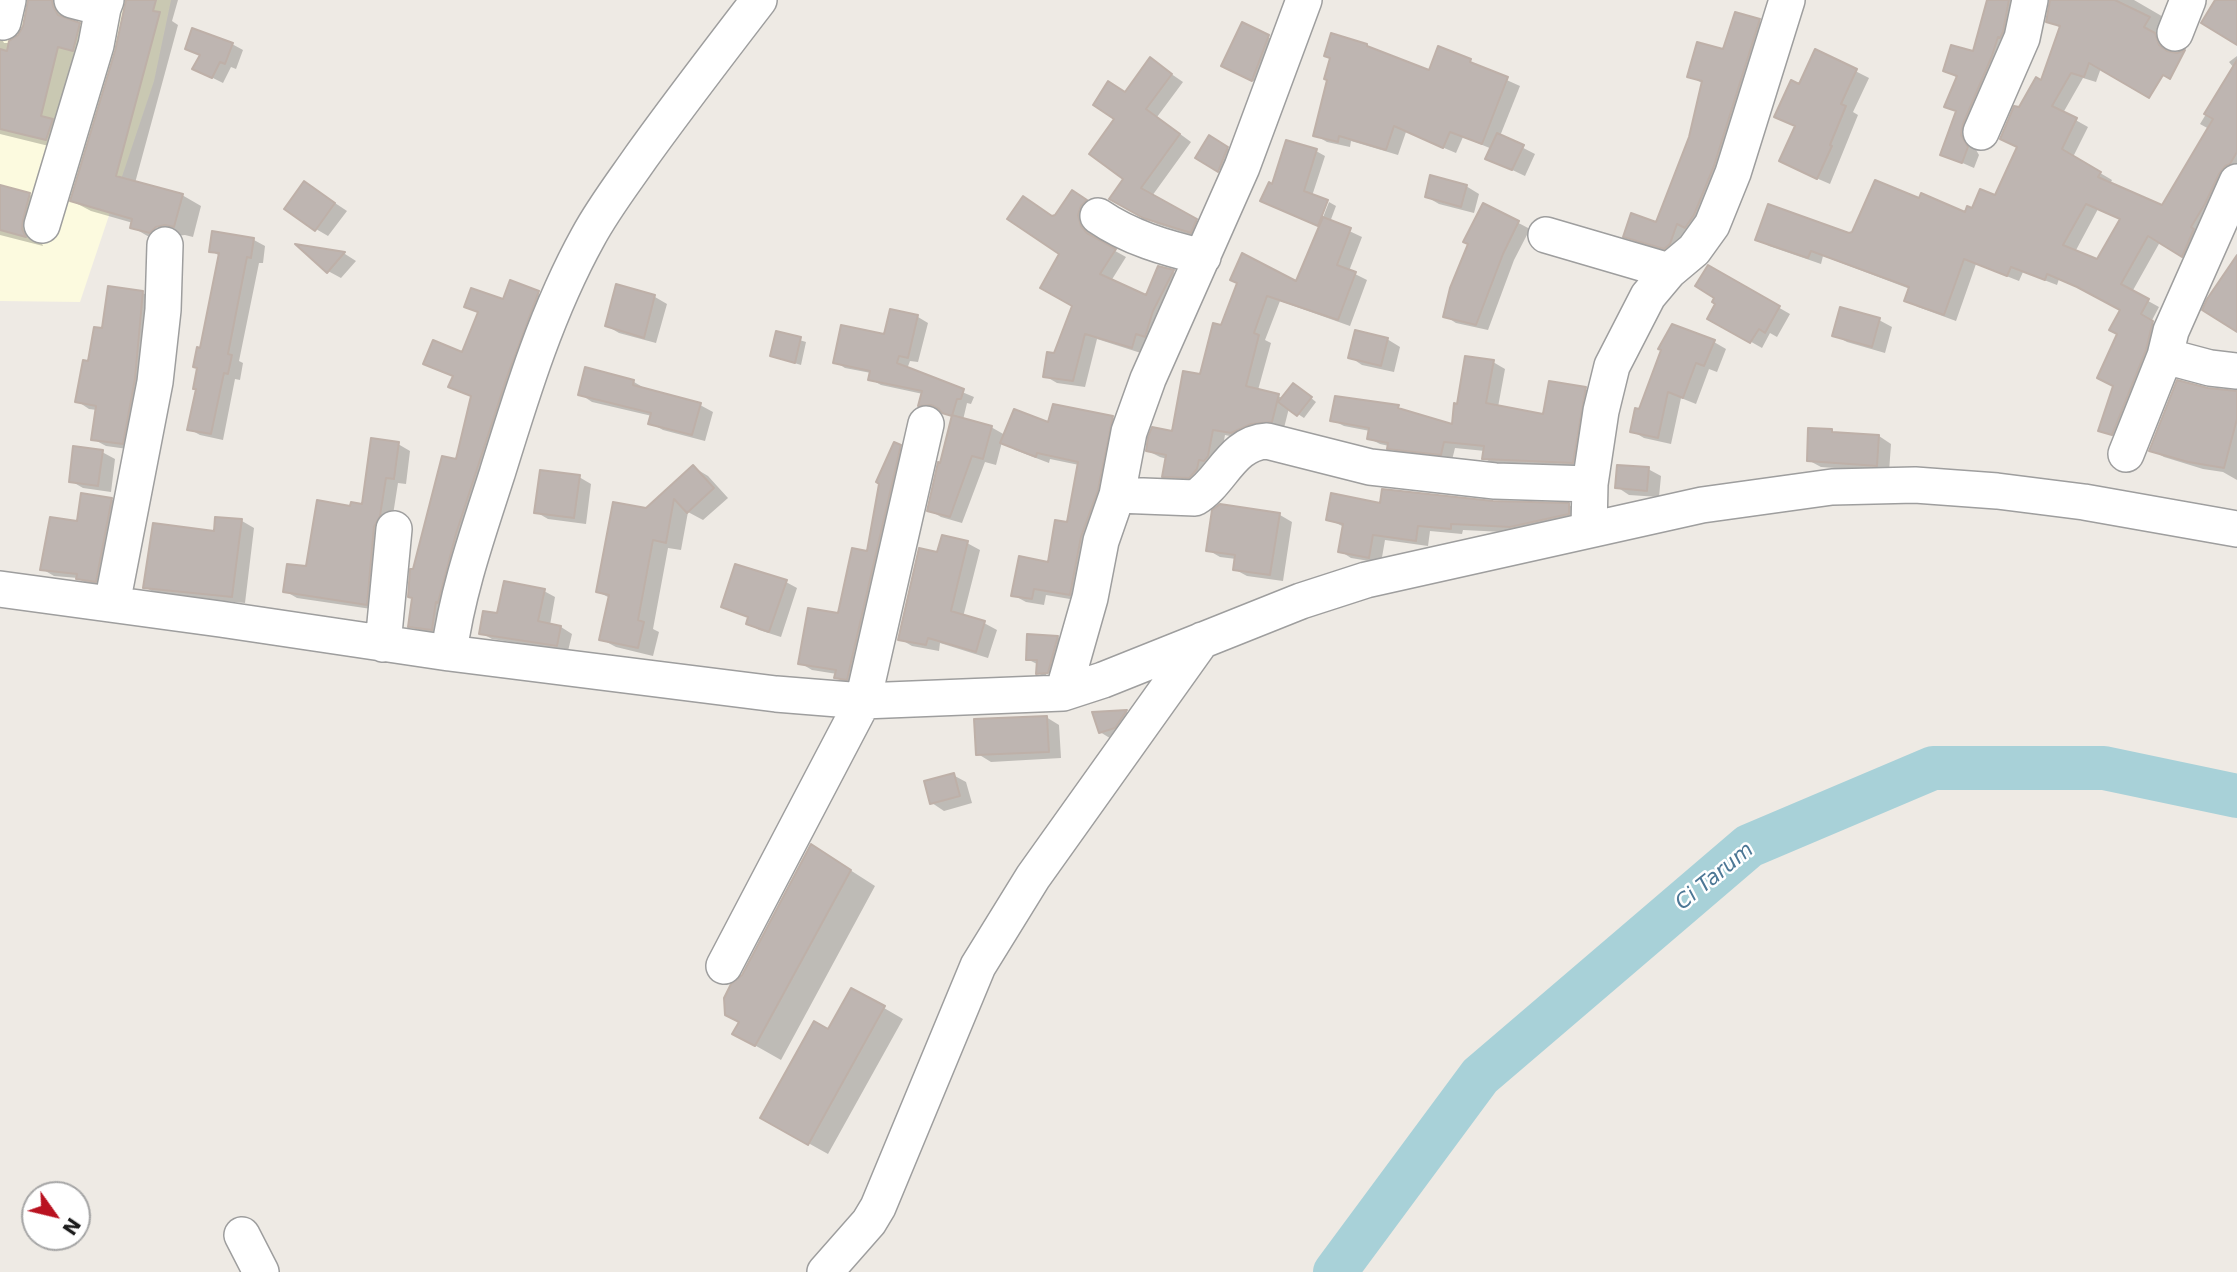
<!DOCTYPE html>
<style>
body{margin:0}
#map{position:relative;width:2237px;height:1272px;overflow:hidden;background:#eeeae4;font-family:"DejaVu Sans",sans-serif}
canvas{display:block}
.north{position:absolute;left:21px;top:1181px;width:70px;height:70px;box-sizing:border-box;background:#fff;border:2px solid #a5a5a5;border-radius:50%;rotate:124deg;font-size:19px;font-weight:700;line-height:28px;text-align:center;color:#1d1d1d}
.north::after{content:'';display:block;margin:auto;width:24px;height:32px;background:#b91220;clip-path:polygon(50% 0,100% 100%,50% 72%,0 100%)}
</style>
<div id="map">
<canvas width="2237" height="1272"></canvas>
<div class="north">N</div>
</div>
<script>
const context = document.querySelector('canvas').getContext('2d');
context.lineJoin = 'round';
function fill(path, color) { context.fillStyle = color; context.fill(path, 'evenodd'); }
function strokePath(path, color, width, dash) { context.strokeStyle = color; context.lineWidth = width; context.lineCap = dash ? 'butt' : 'round'; context.setLineDash(dash || []); context.stroke(path); }
function label(font, color, halo, rows, align = 'center') {
  context.font = font + ' "DejaVu Sans",sans-serif'; context.lineWidth = 5; context.setLineDash([]); context.textBaseline = 'middle'; context.strokeStyle = halo; context.fillStyle = color; for (const [text, x, y, turn = 0] of rows) {
    context.save(); context.translate(x, y); context.rotate((+turn || 0) * Math.PI / 180); context.textAlign = isNaN(turn) ? turn : align; if (halo) context.strokeText(text, 0, 0); context.fillText(text, 0, 0); context.restore();
  }
}
fill(new Path2D(`
 M0 0H171L154 81 80 302 0 301Z`), '#fcfadf');
fill(new Path2D(`
 M0 0 2 39 4 43H10L20 36 24 27 29 0H74L71 17 74 23 98 35 65 150 0 134Z
 M127 0H178L172 21 178 25 135 183 182 195 201 206 193 237 185 235 151 238 132 227 133 223 91 211 72 201 117 51ZM164 223 150 234V230Z
 M1988 0H2023L1972 143 1979 155 1974 168 1942 154 1958 112 1947 106 1958 78 1945 71 1974 53Z
 M2051 0H2134L2165 18 2155 35 2167 42 2168 48 2147 94 2101 68 2096 82 2083 78 2063 113 2088 127 2073 157 2112 180 2110 184 2162 208 2209 129 2200 124 2234 68 2229 62 2237 56V172L2194 262 2160 242 2132 292 2159 307 2151 322 2164 329 2124 441 2100 430 2115 386 2122 310 2091 293 2059 279 2057 285 2023 272 2019 281 1976 264 1956 321 1918 307 1906 301 1910 289 1823 256 1821 264 1769 246 1758 240 1850 234 1919 200 1966 215 1996 197 2019 147V109L2042 82 2061 28 2048 21ZM2098 209 2122 220 2098 262 2075 252Z
 M1759 21 1772 28 1726 174 1678 255 1638 243 1625 236 1657 224 1690 137 1704 84 1689 76Z
 M1243 24 1281 44 1265 87 1235 72Z
 M232 44 243 50 236 69 231 67 223 83 205 74 201 56 187 48Z
 M1367 46 1379 52 1430 72 1470 61 1482 69 1520 86 1500 136 1535 154 1525 176 1487 158 1492 149 1463 137 1456 153 1406 132 1398 155 1351 141 1350 147 1327 142 1315 135Z
 M1816 51 1869 78 1853 112 1858 115 1830 184 1793 168 1797 127 1789 123 1800 86Z
 M1151 60 1183 82 1157 117 1191 142 1152 196 1208 227 1203 239 1157 224 1111 198 1126 178 1117 119 1126 94Z
 M1209 138 1240 155 1231 177 1197 157Z
 M1316 151 1325 156 1312 196 1273 186Z
 M305 183 347 211 328 236 316 229Z
 M1466 186 1479 194 1474 213 1439 204 1427 197Z
 M0 187 30 195 48 206 41 241 43 246 0 235Z
 M1072 192 1097 208 1089 222 1092 234 1099 242 1126 257 1111 281 1146 297 1159 268 1173 272 1185 279 1144 354 1097 339 1085 387 1057 383 1045 376 1074 306 1053 217Z
 M1329 202 1336 206 1330 222 1362 237 1349 271 1367 280 1350 326 1280 301 1265 340 1271 343 1258 390 1283 398 1299 388 1316 402 1304 418 1289 408 1284 428 1244 439 1225 435 1220 463 1201 483 1176 482 1164 476 1167 459 1160 457 1148 451 1174 433 1222 327 1239 283 1297 284Z
 M1484 205 1530 229 1514 260 1488 330 1456 323 1445 316Z
 M254 240 265 246 263 263H259L239 361 243 363 240 380 235 379 223 440 200 435 189 429 197 390 201 350 220 256 211 251Z
 M301 247 345 254 356 261 341 278 328 271Z
 M1708 267 1790 314 1777 337 1770 333 1762 348 1709 318 1718 303Z
 M511 283 550 299 444 636 422 632 410 626 415 571 457 461 472 397 451 386 454 377 437 369 463 354 479 314 466 306 504 301Z
 M618 286 655 297 667 304 656 343 619 333 607 326Z
 M143 293 155 300 135 450 106 446 93 439 97 410 89 409 77 401 103 330Z
 M892 311 918 317 928 323 918 362 910 361 907 369 974 397 971 404 967 403 963 420 991 427 1005 435 1049 425 1054 406 1113 418 1125 425 1082 601 1046 595 1044 605 1026 602 1013 595 1049 564 1068 524 1079 465 1050 459 1049 463 1015 450 1002 442 996 465 985 462 962 523 941 517 929 510 954 418 942 410 930 411 920 405 923 394 881 385 870 379 871 373 845 368 835 362 886 336Z
 M1879 320 1892 327 1885 353 1847 342 1834 335Z
 M777 333 806 342 801 365 772 356Z
 M1387 339 1400 347 1394 372 1362 365 1350 357Z
 M1714 342 1726 349 1717 372 1709 369 1696 404 1681 398 1671 444 1644 438 1632 431 1641 411Z
 M1493 362 1505 369 1498 407 1544 416 1585 389 1597 396 1584 469 1495 465 1484 458 1485 451 1455 448 1452 460 1400 454 1389 446 1380 444 1368 438 1370 431 1344 426 1332 420 1398 407 1409 413 1453 427 1459 406Z
 M634 382 646 389 700 405 713 412 705 441 663 430 650 423 652 416 592 402 580 394Z
 M2204 389 2237 392V480L2223 472 2203 469 2164 457 2151 450Z
 M1831 431 1837 434 1879 436 1891 444 1889 472 1821 467 1808 460Z
 M398 444 410 451 406 484 398 483 378 610 297 598 285 591 308 568 352 508 363 506Z
 M900 447 912 454 859 685 848 684 836 678 837 674 812 670 800 663 840 615 868 553Z
 M102 452 115 459 111 492 83 488 71 481Z
 M693 467 708 476 728 498 703 520 688 512 681 550 668 548 653 629 659 632 653 656 616 647 601 639 610 598 598 592 647 510Z
 M1648 469 1661 476 1659 497 1629 495 1617 487Z
 M579 477 591 484 586 524 548 519 536 512Z
 M111 499 123 506 107 587 89 585 78 578 54 576 42 569 78 523Z
 M1493 503 1569 505 1581 512V520L1524 533 1463 530 1462 534 1430 531 1428 546 1385 540 1381 563 1351 558 1340 551 1344 527 1328 519 1382 505Z
 M1280 515 1292 522 1283 581 1247 576 1234 569 1236 559 1220 557 1208 550Z
 M217 518 242 521 254 528 245 603 158 595 145 587 215 533Z
 M967 543 980 550 963 617 984 623 997 630 988 658 940 643 939 651 912 646 900 639 938 554Z
 M786 582 797 588 781 637 759 630 748 624 750 618 723 607Z
 M544 591 555 597 550 625 561 627 572 634 568 651 492 639 481 633 499 615Z
 M1029 636 1058 637 1068 643 1058 678 1046 671V675L1053 679H1048L1038 673 1039 665 1027 659Z
 M1127 712 1139 719 1113 740 1100 732 1094 714Z
 M1046 717 1059 725 1061 758 991 762 978 754Z
 M953 775 966 782 972 803 944 811 932 803Z
 M836 861 875 886 781 1060 735 1034 741 1022 743 976Z
 M884 1008 903 1019 828 1154 763 1118 829 1032Z`), '#0003');
strokePath(new Path2D(`
 M1335 1272 1480 1076 1749 846 1933 768H2104L2237 796`), '#a8d1d8', 44);
const building = new Path2D(`
 M28 0H52L53 6 58 15 80 23 73 51 58 47 41 116 53 119 46 140 0 129V49L7 51 9 41 18 35 23 26Z
 M126 0H156L153 11 160 12 116 176 183 194 174 227 165 225 156 227 150 233 130 228 132 219 70 201 115 51Z
 M1987 0H2009L2003 32 2000 38 1998 37 1992 56 1963 124 1961 135 1968 147 1962 163 1940 155 1956 111 1944 107 1957 76 1943 71 1951 45 1973 51Z
 M2050 0H2115L2150 17 2144 27 2155 33 2159 45 2167 51 2177 53 2185 50 2170 79 2163 75 2149 98 2089 63 2084 77 2071 73 2052 106 2077 118 2062 149 2101 172 2098 177 2162 205 2213 119 2204 114 2237 60V152L2230 164 2225 166 2219 174 2205 204 2191 227 2194 229 2182 257 2148 236 2121 284 2149 299 2141 314 2153 321 2146 350 2112 435 2098 431 2113 386 2097 378 2117 334 2109 330 2120 310 2077 287 2047 274 2045 280 2011 267 2007 276 1964 259 1944 315 1904 301 1909 287 1811 251 1808 258 1755 240 1768 204 1849 233 1852 232 1875 180 1919 198 1921 193 1965 212 1967 206 1972 208 1980 189 1995 195 2017 147 2000 139 2014 106 2019 107 2036 77 2041 80 2060 26 2046 22ZM2086 204 2120 219 2097 259 2063 245Z
 M2215 0H2237V45L2201 23Z
 M1735 12 1760 19 1714 166 1694 215 1685 228 1677 224 1670 244 1664 249 1623 237 1631 213 1656 222 1689 137 1702 81 1687 77 1697 42 1723 49Z
 M1242 22 1269 35 1252 81 1221 66Z
 M192 28 233 43 225 64 220 62 212 78 192 69 200 55 185 49Z
 M1331 33 1367 44V46L1429 70 1438 46 1471 59 1470 62 1508 77 1482 144 1450 132 1443 148 1394 126 1386 150 1339 136 1338 142 1313 136 1327 80 1324 79 1330 58 1324 56Z
 M1815 49 1857 69 1841 104 1846 106 1830 145 1832 146 1817 179 1779 161 1795 126 1774 117 1791 80 1799 84Z
 M1150 57 1172 74 1146 109 1180 134 1141 188 1197 219 1191 233 1143 218 1109 199 1123 179 1089 154 1114 119 1093 105 1108 81 1125 92Z
 M1497 133 1524 145 1512 170 1485 159Z
 M1209 135 1228 147 1218 172 1195 158Z
 M1286 140 1317 149 1304 191 1328 200 1318 226 1260 201 1269 182 1272 184Z
 M1430 175 1467 185 1461 207 1425 197Z
 M304 181 335 203 315 231 284 209Z
 M0 185 30 193 23 220 22 229 26 237 0 230Z
 M1072 190 1087 200 1081 206 1078 215 1081 226 1087 233 1116 249 1100 274 1146 295 1158 266 1174 270 1153 311 1145 337 1136 334 1132 348 1085 334 1073 381 1043 377 1047 352 1054 353 1072 306 1040 288 1059 254 1007 219 1023 196 1052 216 1055 215Z
 M1483 203 1519 221 1503 254 1476 325 1443 317 1450 288 1468 244 1463 242Z
 M1323 217 1351 228 1337 265 1356 272 1338 320 1267 296 1254 333 1259 335 1246 386 1279 394 1272 422 1251 424 1231 433 1213 430 1208 456 1204 461 1199 460 1197 469 1191 476 1189 478 1162 477 1166 455 1146 451 1148 437 1152 427 1172 431 1183 371 1200 374 1213 323 1221 325 1237 283 1230 280 1242 253 1296 281Z
 M212 231 254 238 251 258 247 257 228 354 232 355 228 374 224 373 211 434 187 430 196 389H193L197 368 193 367 197 347 200 348 219 253 209 252Z
 M295 244 345 252 327 273Z
 M2237 255V332L2202 310 2207 299Z
 M1708 265 1780 306 1765 333 1759 329 1750 343 1707 319 1715 304 1712 302 1714 298 1695 286Z
 M510 280 539 291 507 377 456 534 438 603 436 602 432 630 408 627 412 598 408 597 410 569H413L442 456 456 459 471 396 448 387 453 376 423 364 433 340 462 352 478 312 464 307 471 288 503 299Z
 M616 284 655 295 644 338 605 326Z
 M108 286 143 291 135 379 123 444 91 440 96 406 75 402 83 360 88 361 94 327 102 328Z
 M1840 307 1880 318 1872 347 1832 336Z
 M890 309 918 315 908 358 899 356 897 363 964 389 961 399H957L952 416 942 413 939 409 931 405 918 406 922 391 868 380 870 371 833 363 841 325 884 334Z
 M1672 324 1715 340 1704 366 1696 363 1683 398 1668 392 1658 438 1630 432 1635 408 1639 409 1661 350 1658 349Z
 M1355 330 1388 338 1381 366 1348 358Z
 M776 331 801 337 795 363 770 356Z
 M1465 356 1494 360 1486 403 1543 414 1549 381 1586 387 1573 463 1482 459 1484 446 1444 442 1441 455 1387 449 1388 443 1367 439 1369 428 1330 421 1335 396 1399 405 1398 408 1452 424 1454 403 1457 404Z
 M585 367 634 380 633 385 701 403 692 435 648 424 651 413 578 395Z
 M2177 380 2208 388 2237 391V419L2224 468 2188 462 2149 451Z
 M1293 383 1312 397 1297 416 1278 402Z
 M1053 404 1113 416 1098 490 1081 537 1070 595 1034 589 1032 599 1011 596 1019 556 1048 562 1055 520 1067 522 1078 462 1037 453 1036 457 1000 443 1014 409 1048 422Z
 M952 415 992 426 983 459 972 456 950 517 927 511 938 462 940 463Z
 M1808 428 1832 429V432L1879 435 1877 466 1807 461Z
 M371 438 399 442 394 479 386 478 380 516 374 527 367 605 283 592 287 564 306 566 317 500 350 506 351 502 362 504Z
 M894 442 901 445 847 680 834 678 836 670 798 664 808 608 838 613 852 548 867 551 879 484 876 482Z
 M73 446 103 450 98 486 69 482Z
 M693 465 714 488 687 513 674 499 666 543 653 540 638 620 644 622 638 648 599 640 609 595 596 592 613 502 646 508Z
 M1617 465 1649 467 1647 491 1615 488Z
 M540 470 580 475 574 518 534 513Z
 M1382 489 1493 501 1569 503V514L1510 527 1451 524V529L1418 526 1416 541 1373 535 1369 558 1338 552 1343 524 1326 520 1331 493 1380 503Z
 M81 493 112 498 96 582 76 579 77 574 40 570 50 517 77 521Z
 M1220 504 1280 513 1270 575 1233 570 1235 555 1206 551 1212 510Z
 M215 517 242 519 232 597 143 588 153 523 214 531Z
 M942 535 968 541 951 611 985 621 976 652 928 638 926 645 898 640 919 548 937 552Z
 M735 564 787 580 769 632 746 624 748 617 721 607Z
 M504 581 545 589 538 621 561 626 557 646 479 634 483 611 497 613Z
 M1027 634 1058 636 1048 673 1036 674 1037 660H1026Z
 M1127 710 1115 728 1099 733 1092 712Z
 M1047 716 1049 752 976 755 974 719Z
 M954 773 960 796 930 804 924 781Z
 M811 844 851 870 755 1046 732 1034 739 1022 725 1015 724 998 731 984 742 975Z
 M851 988 885 1006 808 1145 760 1118 814 1021 828 1029Z`);
fill(building, '#beb5b1');
strokePath(building, '#beb0a8', 2);
const minor = new Path2D(`
 M72 0 103 8 106 0
 M3 22 8 0
 M2175 33 2188 0
 M1981 132 2022 38 2030 0
 M1098 216C1130 238 1166 248 1203 257
 M42 225 96 45 103 8
 M1546 235 1669 271
 M2165 356 2210 368 2237 371
 M2126 454 2165 356 2171 331 2237 182
 M1117 495 1195 498C1222 482 1231 443 1267 441L1370 467 1495 481 1590 484
 M1589 529 1590 484 1601 411 1612 366 1648 296 1669 271 1694 250 1712 225 1733 173 1787 0
 M0 589 220 619 449 653 776 694 863 701 1063 693 1103 680 1301 601 1366 580 1702 505 1832 487 1915 485 1997 491 2084 502 2237 529
 M112 604 155 382 163 310 165 245
 M383 644 394 529
 M449 653C457 592 478 533 497 474 522 393 547 311 588 237 603 209 623 183 641 157 679 104 719 52 759 0
 M1063 693 1090 598 1101 541 1117 495 1129 432 1148 379 1242 167 1304 0
 M724 966 863 701 926 424
 M242 1235 261 1272
 M825 1272 869 1222 878 1207 978 966 1033 877 1202 640`);
strokePath(minor, '#9e9e9e', 38);
strokePath(minor, '#fff', 35);
label('italic 21px', '#4c7795', '#fff', [
 ["Ci Tarum",1715,877,-39]
]);
</script>
